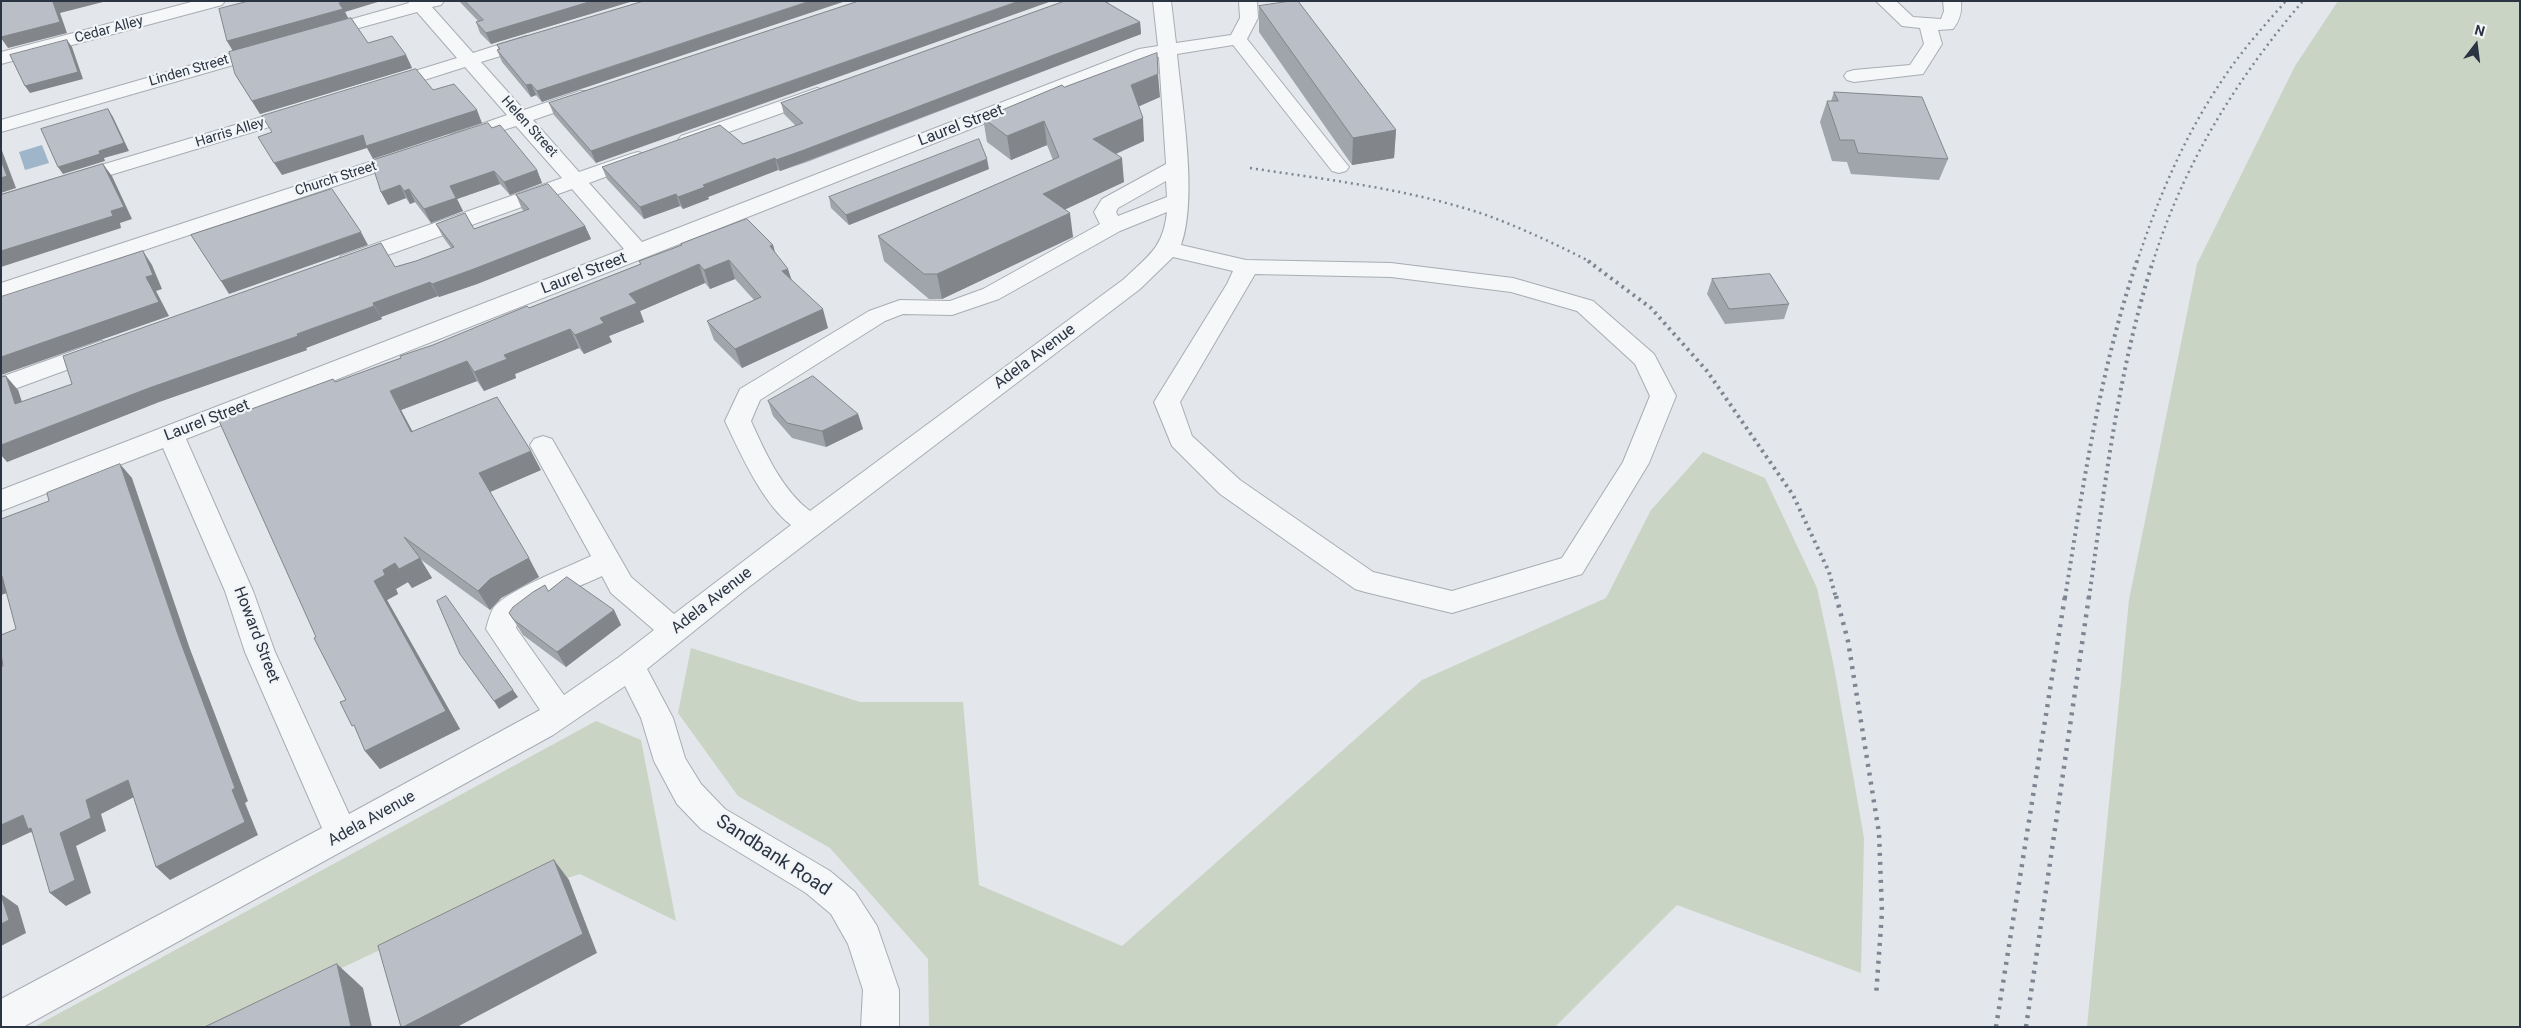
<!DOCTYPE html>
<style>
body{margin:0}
#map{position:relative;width:2521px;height:1028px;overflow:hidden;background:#e3e6ea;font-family:Roboto,sans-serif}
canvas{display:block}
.frame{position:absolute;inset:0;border:2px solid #2b3442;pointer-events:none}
.north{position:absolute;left:2451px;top:20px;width:50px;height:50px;-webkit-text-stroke:4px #f2f5f8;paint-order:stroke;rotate:15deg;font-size:14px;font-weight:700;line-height:20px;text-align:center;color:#2b3442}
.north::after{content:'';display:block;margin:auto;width:18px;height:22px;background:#2b3442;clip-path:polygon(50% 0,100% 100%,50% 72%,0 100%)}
</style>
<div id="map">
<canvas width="2521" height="1028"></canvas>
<div class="frame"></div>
<div class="north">N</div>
</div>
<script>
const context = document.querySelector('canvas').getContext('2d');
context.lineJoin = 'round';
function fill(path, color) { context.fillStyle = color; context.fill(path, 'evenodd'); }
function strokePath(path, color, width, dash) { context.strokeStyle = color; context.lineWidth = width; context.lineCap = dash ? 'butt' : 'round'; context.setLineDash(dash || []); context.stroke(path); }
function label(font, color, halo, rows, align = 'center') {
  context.font = font + ' Roboto,sans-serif'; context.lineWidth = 4.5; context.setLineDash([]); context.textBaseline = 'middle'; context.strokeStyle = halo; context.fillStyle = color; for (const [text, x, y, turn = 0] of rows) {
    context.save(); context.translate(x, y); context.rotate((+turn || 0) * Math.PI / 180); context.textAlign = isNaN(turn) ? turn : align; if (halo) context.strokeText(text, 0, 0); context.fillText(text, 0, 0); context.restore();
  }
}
fill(new Path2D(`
 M2338 1H2520V1027H2087L2129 600 2197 264 2295 66Z
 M1703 452 1765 478 1817 588 1834 667 1864 838 1861 973 1677 905 1555 1027H929L928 959 830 848 738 796 678 713 691 648 860 702H963L979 885 1122 946 1422 680 1606 598 1651 510Z
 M596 721 641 740 676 921 580 874 465 910 216 1027H34Z`), '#c9d4c4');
fill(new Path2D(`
 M42 145 49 163 25 170 19 152Z`), '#9fb5c9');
const minor = new Path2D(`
 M195 1H225L222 5 1 64V52Z
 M408 1H444L441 5 432 7 473 53 526 36H540L542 40 540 44 481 62 524 110 580 91H594L597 95 594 99 533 120 579 172 631 154 638 152 645 154 648 158 645 162 589 183 642 242 1139 49 1158 46 1153 1H1171L1176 43 1231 35 1240 18 1239 1H1257L1258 18 1247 39 1349 167 1346 171 1339 173 1332 171 1233 45 1177 54C1182 106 1198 198 1181 245L1246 260 1391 263 1513 278 1593 301 1654 354 1676 396 1649 463 1582 574 1452 613 1365 592 1355 589 1220 494 1172 446 1154 402 1227 284 1233 271 1173 257 1140 289 745 590 647 669 673 718 685 758 701 784 725 809 830 871 855 892 877 926 899 990V1027H861L863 990 848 944 831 914 806 893 701 829 677 804 654 761 641 718 625 686 553 735 23 1027H1V999L322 828 245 652 225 591 163 448 1 511V490L624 249 572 189 357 266 349 268 341 266 338 261 341 256 562 178 516 126 464 143 457 145 450 143 447 139 450 135 507 115 465 67 393 90H379L376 86 379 82 457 58 417 12 319 39 313 38 310 34 313 30 409 3ZM1159 57 1166 164 1102 199 1094 212 1100 224 983 289 950 301 900 300 869 311 740 389 725 421C740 453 763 504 791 525L674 614 631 577 552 439 543 436 534 439 530 445 591 556C567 568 511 588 494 607 490 613 488 622 486 629L540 710 349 814 275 652 253 591 186 439 1150 58ZM1166 181 1167 197 1118 216 1116 212 1118 208ZM1167 212C1163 248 1149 255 1124 279L810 511C782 490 765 452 751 421L760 400 885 321 903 314 952 315 999 299 1120 231ZM1255 274 1391 277 1511 292 1577 311 1635 364 1650 396 1623 462 1562 558 1452 591 1373 572 1240 480 1192 436 1180 402ZM602 576 611 593 654 630 619 657 564 695 516 628C522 608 583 585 602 576Z
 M1876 1H1896L1913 17 1941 19 1944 11 1943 1H1961C1962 12 1960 20 1953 29L1938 30 1942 44 1923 74 1854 82 1847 80 1844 76 1847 72 1854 70 1910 65 1924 44 1920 28 1902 26Z
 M268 43 275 45 277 49 275 53 1 132V120Z
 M817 88 824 90 827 94 824 98 695 144 688 146 681 144 678 140 681 136Z
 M302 105 309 107 312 111 309 115 1 208V195Z
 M409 149 416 151 419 155 416 159 1 298V283Z
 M101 341 110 344 113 349 110 354 1 394V377Z`);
strokePath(minor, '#a8adb4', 2);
fill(minor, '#f5f7f9');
strokePath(new Path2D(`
 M1250 168C1329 180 1410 189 1486 215 1522 228 1557 245 1591 262
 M2137 262C2157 201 2183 139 2219 85 2238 55 2262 28 2286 1
 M2153 262C2183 165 2237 78 2303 1`), '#7c8693', 2.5, [2, 4]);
strokePath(new Path2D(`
 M1588 261 1651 308 1707 371 1793 495 1829 572 1836 598
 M2065 598C2083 485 2100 370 2137 261
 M2089 598C2105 484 2118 371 2153 261`), '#7c8693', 4, [2.5, 4.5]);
strokePath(new Path2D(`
 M1836 596 1848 641 1879 833 1882 912 1876 996
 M1996 1027 2065 596
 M2026 1027 2089 596`), '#7c8693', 4.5, [3, 6]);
fill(new Path2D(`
 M459 1H633L491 44 480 33 476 22 478 21Z
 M644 1 542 102 536 95 531 97 502 62 497 50H499L497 45Z
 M859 1 596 163 554 115 549 103Z
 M1065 1H1112L1107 3 1140 22 1141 34 807 162 780 171 778 170 708 197 709 199 683 209 680 206 644 219 607 179 602 167 743 144 796 126 784 114 781 103Z
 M1259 6 1396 130 1394 158 1352 165 1259 32Z
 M345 12 348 18 368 43 406 55 412 68 260 114 235 74 233 51 227 41Z
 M1064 87 1160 97 1139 106 1144 141 1116 154 1124 182 1065 209 1073 237 942 299H929L884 261 878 236 1053 160 1047 145 1011 160 987 142 983 118Z
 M1834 92 1948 159 1939 180 1851 174 1847 162 1832 161 1820 122 1827 101H1831Z
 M492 128 537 170 542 183 510 195 500 184 457 199 463 211 431 223 415 202 410 204 406 198 388 205 381 192Z
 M989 169 849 225 831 208 829 197Z
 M516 195 585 226 591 239 477 284 439 297 438 296 381 317 382 319 306 348 307 350 159 402 7 462 18 390 22 402 395 267 416 261 451 248 443 237 436 224 474 229 524 211 522 209Z
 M681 244 773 245 775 253 792 280 828 328 742 368 714 340 707 321 754 300 735 279 710 289 705 283 640 311 644 322 609 336 612 342 584 354 579 348 515 374 516 378 484 391 477 381 401 410 412 431 541 470 490 492 539 577 501 598 490 610 420 559 432 578 412 588 408 582 396 589 398 594 387 600 460 729 380 769 365 751 346 700 316 637 335 382 401 358 595 282 640 264 639 261 681 245Z
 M1712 279 1789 304 1784 319 1725 324 1707 294Z
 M768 401 858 414 863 429 826 447 792 438 773 416Z
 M548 591 614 610 621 625 566 667 523 635 509 613Z`), '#a0a4ab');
fill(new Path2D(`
 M58 1H107L60 13 67 33 8 48 1 38V37L53 2Z
 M344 1H381L345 12 348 18 233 51 227 41Z
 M592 1H633L491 44 486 33Z
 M810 1H846L542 102 537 91Z
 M1019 1H1052L596 163 591 151Z
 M1140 22 1141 34 780 171 776 160Z
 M67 40 72 47 83 79 30 93 25 86Z
 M406 55 412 68 260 114 252 101Z
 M1158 74 1160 97 1133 109 1131 85Z
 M531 84 536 95 531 97 526 85Z
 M108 109 113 117 129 151 104 158 105 161 63 174 58 167 99 151Z
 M477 110 482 123 373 159 367 148 282 175 274 163 363 135Z
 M1143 118 1144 141 1095 163 1093 139Z
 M1044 121 1047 145 1011 160 1007 136Z
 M1396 130 1394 158 1352 165 1353 138Z
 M1 148 16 188 1 193Z
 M775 158 778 170 708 197 709 199 683 209 678 197 703 185Z
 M1122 158 1124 182 1047 218 1043 194Z
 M987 159 989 169 849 225 846 215Z
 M103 164 112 176 132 219 120 223 121 228 1 267V251L111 211Z
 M537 170 542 183 510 195 504 182Z
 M494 171 500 184 457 199 463 211 431 223 424 209 450 186Z
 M400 185 406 198 388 205 381 192Z
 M409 189 415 202 410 204 404 191Z
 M676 194 680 206 644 219 640 207Z
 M1070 213 1073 237 942 299 937 274Z
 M585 226 591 239 477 284 439 297 432 284Z
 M361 232 368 245 229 294 221 281Z
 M773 245 778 264 770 246Z
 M143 251 152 265 162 289 156 291 169 316 1 375V357L146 277Z
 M729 260 735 279 710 289 704 270Z
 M699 264 705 283 640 311 644 322 609 336 612 342 584 354 575 335 600 318 629 294Z
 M788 269 794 287 782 271Z
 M430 282 438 296 381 317 373 303Z
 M374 306 382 319 306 348 307 350 159 402 7 462 1 455V445L149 388Z
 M823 309 828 328 742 368 735 349Z
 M570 329 579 348 515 374 516 378 484 391 474 372 504 355Z
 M467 361 477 381 401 410 423 451 411 432 390 391Z
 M6 376 18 390 27 418 15 404Z
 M858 414 863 429 826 447 822 431Z
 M531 451 541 470 490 492 479 473Z
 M120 464 132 478 190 649 248 801 245 803 258 835 170 880 156 867 232 790 178 635Z
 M420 558 432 578 412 588 399 569Z
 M529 558 539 577 501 598 490 610 478 591 490 579Z
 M395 563 408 582 396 589 398 594 387 600 460 729 380 769 365 751 374 581 383 570Z
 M1 576H2L16 590 1 595Z
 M614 610 621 625 566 667 557 652Z
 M513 690 518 697 499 709 494 701Z
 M128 780 142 793 101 814 106 831 76 846 91 893 66 906 50 893 60 833 86 800Z
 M23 815 43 843 31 832 1 846V825Z
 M554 860 569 880 597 953 457 1027H403Z
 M1 894 18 906 26 933 1 946Z
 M337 964 363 988 372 1027H351Z`), '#82868b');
const building = new Path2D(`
 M1 1H58L53 2 60 22 1 37Z
 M249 1H344L339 3 343 9 227 41 219 9Z
 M465 1H592L486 33 476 22 483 20Z
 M644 1H810L537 91 531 84 526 85 497 50 500 49 497 45Z
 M859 1H1019L591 151 549 103Z
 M1065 1H1104L1140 22 804 150 776 160 775 158 703 185 705 187 678 197 676 194 640 207 602 167 720 125 743 144 803 123 781 103Z
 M1291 1H1298L1396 130 1353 138 1259 6Z
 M351 18 368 43 392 36 406 55 252 101 235 74 229 52Z
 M67 40 78 72 25 86 10 55Z
 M1157 53 1158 74 1131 85 1143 118 1093 139 1122 158 1043 194 1070 213 937 274H924L878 236 1059 157 1044 121 1007 136 983 118 1062 85 1064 87Z
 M416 69 433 90 454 84 477 110 366 146 363 135 274 163 258 137 272 132 262 116Z
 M1834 92 1922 97 1948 159 1858 153 1854 140H1840L1827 101H1838Z
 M108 109 124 143 99 151 100 154 58 167 41 129Z
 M488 123 492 128 500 125 537 170 504 182 494 171 450 186 456 198 424 209 409 189 404 191 400 185 381 192 371 161Z
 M979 139 987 159 846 215 829 197Z
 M1 160 7 176 1 178Z
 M103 164 124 207 111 211 113 216 1 251V195Z
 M548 184 585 226 471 270 432 284 430 282 373 303 374 306 297 334 298 336 149 388 1 445V377L6 376 15 404 72 384 63 356 381 243 395 267 416 261 454 247 436 224 465 213 474 229 529 209 516 195Z
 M332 189 361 232 221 281 191 235Z
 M747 219 773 245 770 246 788 269 782 271 823 309 735 349 707 321 761 297 729 260 704 270 699 264 629 294 637 303 600 318 604 323 575 335 570 329 504 355 507 359 474 372 467 361 390 391 411 432 497 397 531 451 479 473 529 558 490 579 478 591 404 537 420 558 399 569 395 563 383 570 385 575 374 581 446 711 365 751 354 725 352 726 340 702 346 700 314 638 316 637 219 421 333 379 335 382 401 358 400 356 433 345 527 306 529 308 595 282 641 264 639 261 682 245 681 244Z
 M143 251 153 275 146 277 159 302 1 357V297Z
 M1770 274 1789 304 1729 309 1712 279Z
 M813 376 858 414 822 431 787 423 768 401Z
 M120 464 178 635 235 788 232 790 245 822 156 867 128 780 86 800 91 818 60 833 75 880 50 893 31 828 28 829 23 815 1 825V666H3L1 654V635L16 629 2 576H1V519L49 501 47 493Z
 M567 577 614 610 557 652 514 620 509 613 513 607 533 592 545 585 548 591Z
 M446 596 513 690 494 701 460 654 437 601Z
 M554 860 583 934 403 1027H401L378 946Z
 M1 895 9 920 1 924Z
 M337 964 351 1027H205Z`);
fill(building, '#babfc7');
strokePath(building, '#82868b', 1);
label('14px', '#2b3442', '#f2f5f8', [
 ["Cedar Alley",109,30,-15],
 ["Linden Street",189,71,-16],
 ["Helen Street",529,127,48],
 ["Harris Alley",230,133,-17],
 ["Church Street",336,179,-18]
]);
label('16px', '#2b3442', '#f2f5f8', [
 ["Laurel Street",961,126,-21],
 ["Laurel Street",584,274,-21],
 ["Adela Avenue",1035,357,-37],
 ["Laurel Street",207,421,-21],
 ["Adela Avenue",712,601,-38],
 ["Howard Street",256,635,69],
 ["Adela Avenue",372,819,-29]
]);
label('19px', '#2b3442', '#f2f5f8', [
 ["Sandbank Road",773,856,33]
]);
</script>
